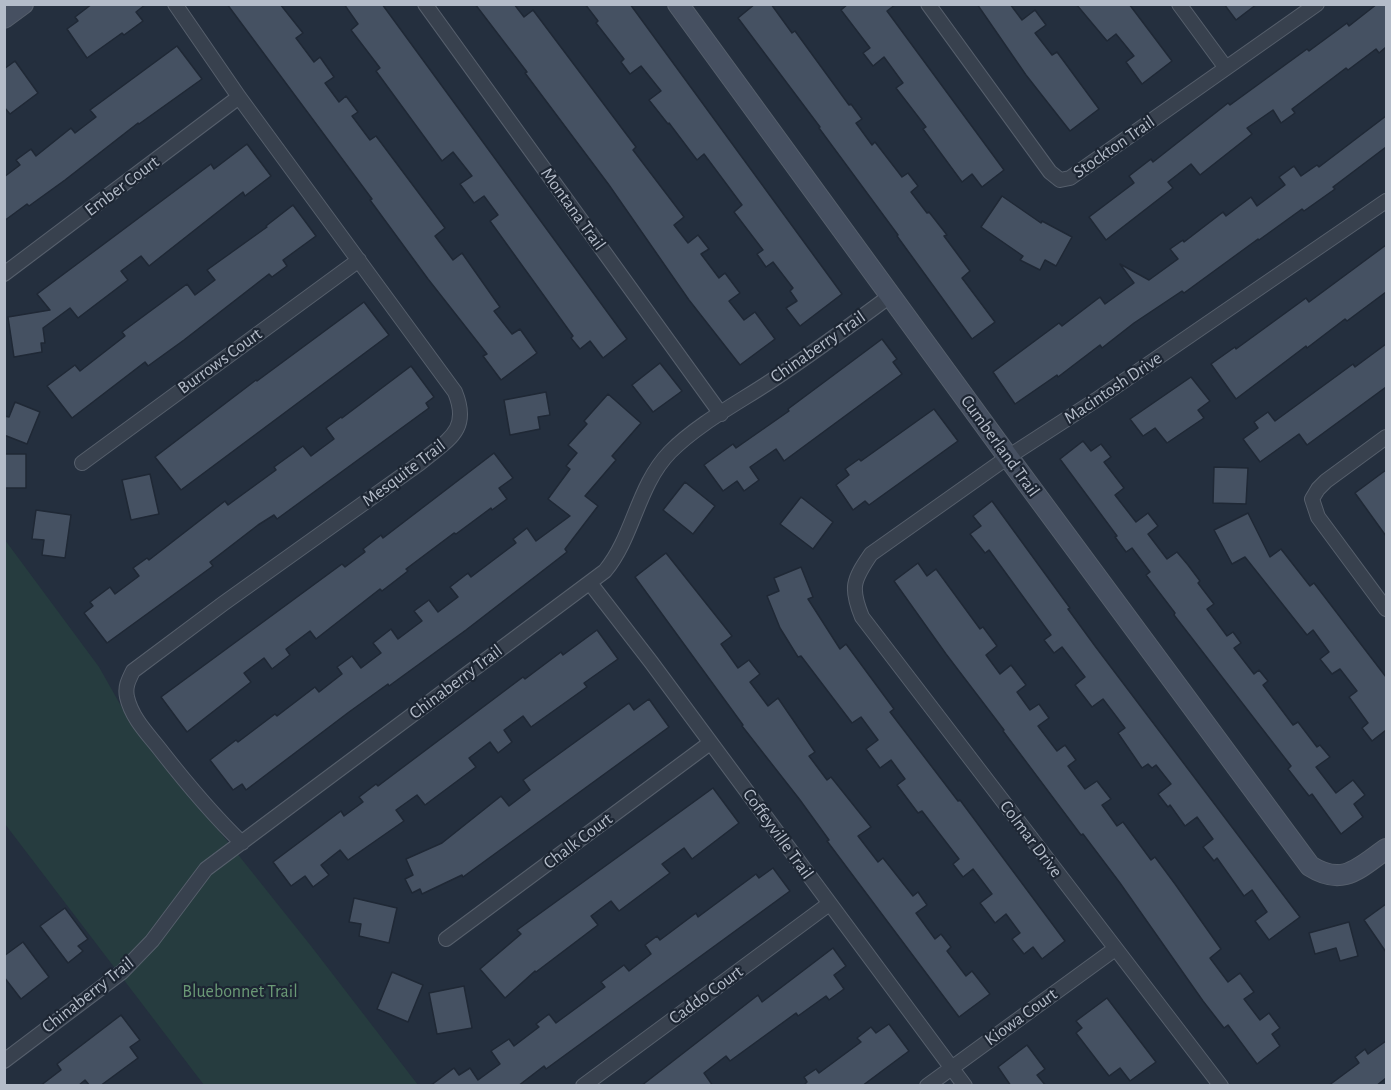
<!DOCTYPE html>
<style>
body{margin:0}
#map{position:relative;width:1391px;height:1090px;overflow:hidden;background:#242f3e;font-family:"Alegreya Sans",sans-serif}
canvas{display:block}
.frame{position:absolute;inset:0;border:6px solid #b4bcc9;pointer-events:none}
</style>
<div id="map">
<canvas width="1391" height="1090"></canvas>
<div class="frame"></div>
</div>
<script>
const context = document.querySelector('canvas').getContext('2d');
context.lineJoin = 'round';
function fill(path, color) { context.fillStyle = color; context.fill(path, 'evenodd'); }
function strokePath(path, color, width, dash) { context.strokeStyle = color; context.lineWidth = width; context.lineCap = dash ? 'butt' : 'round'; context.setLineDash(dash || []); context.stroke(path); }
function label(font, color, halo, rows, align = 'center') {
  context.font = font + ' "Alegreya Sans",sans-serif'; context.lineWidth = 4.5; context.setLineDash([]); context.textBaseline = 'middle'; context.strokeStyle = halo; context.fillStyle = color; for (const [text, x, y, turn = 0] of rows) {
    context.save(); context.translate(x, y); context.rotate((+turn || 0) * Math.PI / 180); context.textAlign = isNaN(turn) ? turn : align; if (halo) context.strokeText(text, 0, 0); context.fillText(text, 0, 0); context.restore();
  }
}
fill(new Path2D(`
 M5 540 99 667 125 713 311 946 418 1085H204L5 824Z`), '#263c3f');
const building = new Path2D(`
 M92 4H146L136 12 143 21 124 35 122 33 87 58 67 29 78 21 75 17Z
 M227 4H280L303 33 296 38 314 62 320 57 334 77 325 83 339 102 346 96 358 112 352 116 370 140 376 136 445 228 435 236 453 260 462 253 500 307 494 311 512 334 520 329 537 353 501 380 483 356 487 354 428 279 370 200 372 199Z
 M344 4H382L627 339 603 358 590 341 580 349 571 338 573 336 490 221 498 215 484 196 474 203 460 184 472 176 453 152 442 161 376 71 380 68 351 30 358 24Z
 M475 4H514L524 17 533 10 636 147 633 150 684 217 674 225 688 243 698 235 709 249 701 254 719 278 725 273 740 293 729 301 744 320 755 312 775 339 740 365 689 300 609 185 525 73 527 72Z
 M585 4H630L842 294 800 326 786 308 797 301 790 291 793 288 773 262 766 267 757 254 763 250 734 212 742 205 704 154 697 160 669 123 668 124 649 100 661 91 641 66 630 74 621 62 624 59 596 23 598 21Z
 M755 4H771L792 33 795 31 849 105 851 104 862 119 856 123 872 145 875 142 902 177 908 173 918 186 911 192 927 213 929 212 947 235 944 236 970 271 962 278 995 322 972 339 897 236 898 235 819 128 820 127 738 18Z
 M848 4H896L887 11 1004 170 982 187 972 174 962 182 923 129 926 127 896 88 903 83 884 57 873 66 863 53 870 48 841 10Z
 M977 4H1010L1022 20 1035 10 1046 25 1035 33 1052 55 1057 52 1099 109 1070 131 1026 75Z
 M1076 4H1129L1172 61 1142 84 1126 62 1134 56 1116 34 1107 41Z
 M1224 4H1257L1236 20Z
 M1377 4H1386V47L1379 53 1376 49 1348 70 1346 68 1292 109 1295 113 1281 123 1273 110 1247 128 1252 134 1200 175 1191 164 1168 182 1173 188 1106 240 1089 217 1134 183 1129 176 1151 159 1153 162 1228 103 1230 105 1307 49 1309 51 1347 23 1349 26Z
 M177 46 202 79 139 124 138 123 65 180 29 206 27 204 4 221V177L20 165 16 160 31 149 36 156 71 128 75 133 96 117 90 110Z
 M15 61 38 93 10 114 4 107V69Z
 M1386 116V147L1333 187 1335 189 1304 211 1302 209 1259 240 1258 239 1184 293 1182 291 1134 323 1102 348 1100 345 1058 377 1057 375 1015 404 993 372 1059 323 1062 326 1100 297 1105 304 1134 283 1120 264 1149 280 1178 259 1170 249 1183 240 1184 242 1223 212 1226 216 1251 197 1257 206 1285 185 1279 177 1294 166 1301 176 1317 165 1319 167Z
 M247 144 271 176 245 196 243 192 149 266 141 256 121 271 128 280 78 318 70 308 43 328 45 343H41L42 352 14 357 8 317 50 310 37 294 211 164 214 169Z
 M1002 196 1041 223 1042 221 1072 237 1056 266 1045 260 1040 270 1020 260 1023 256 981 227Z
 M293 205 316 236 283 260 287 266 272 277 269 274 184 340 148 366 145 362 72 418 47 386 75 365 80 371 125 336 122 332 187 284 195 295 215 280 207 270 267 227 266 226Z
 M1386 245V292L1347 321 1345 319 1307 348 1306 346 1236 399 1211 364 1235 347 1236 349 1306 298 1309 302Z
 M364 302 389 335 181 490 155 457 256 380 257 381Z
 M882 339 897 359 893 362 902 374 784 461 776 449 750 467 759 480 744 491 737 481 723 491 704 465 733 444 736 448 789 411 788 409Z
 M1386 344V387L1307 445 1299 434 1260 462 1243 439 1258 428 1254 422 1268 412 1275 421 1353 364 1355 367Z
 M660 363 682 391 653 412 632 385Z
 M411 366 434 397 426 403 429 408 277 519 274 515 258 525 210 562 213 566 107 643 84 613 93 606 90 602 110 587 115 594 139 576 133 568 147 558 149 560 225 501 228 505 276 470 274 467 303 446 311 456 334 439 326 428 341 417 342 418Z
 M1191 377 1210 401 1198 410 1204 418 1167 443 1155 428 1143 436 1130 419Z
 M546 392 550 415 538 417 540 429 510 435 504 400Z
 M608 394 641 423 612 456 616 460 585 496 598 506 565 549 567 552 466 630 389 686 388 684 349 712 246 790 242 784 233 790 210 760 236 740 238 742 275 714 277 716 315 687 319 692 342 674 337 667 352 656 361 668 381 653 373 643 391 629 398 639 422 621 414 611 429 600 438 612 458 597 450 587 468 573 471 577 516 543 513 539 527 528 536 541 570 516 548 499 570 469 566 466 577 453 568 445 587 424 584 421Z
 M15 402 40 412 27 444 4 435V416L9 417Z
 M934 409 958 441 869 505 865 501 853 510 836 485 849 475 845 469 859 459 861 461Z
 M1083 441 1091 451 1101 444 1111 457 1104 462 1124 488 1115 495 1136 522 1148 513 1158 526 1148 534 1167 559 1177 552 1188 565 1200 581 1198 583 1214 604 1207 609 1227 636 1233 632 1241 643 1234 648 1254 674 1259 670 1268 681 1263 685 1293 725 1298 722 1317 747 1320 745 1330 757 1316 767 1336 793 1353 780 1365 795 1354 804 1363 817 1341 834 1312 794 1309 796 1288 769 1291 766 1174 615 1175 613 1146 575 1150 572 1132 548 1126 552 1115 537 1117 536 1060 459Z
 M494 453 513 478 499 488 507 499 492 510 491 508 456 534 454 533 406 569 408 571 382 591 380 589 316 639 310 631 286 649 290 655 272 669 264 658 244 673 251 682 187 732 161 697 342 564 345 567 365 552 363 549 381 535 383 538Z
 M4 454H26V488H4Z
 M1214 467 1248 468 1246 504 1213 503Z
 M1386 470V536L1355 493Z
 M150 474 159 514 131 520 122 480Z
 M685 482 715 506 693 534 663 510Z
 M801 497 833 522 813 549 780 524Z
 M992 501 1070 608 1068 609 1095 646 1300 917 1269 940 1255 921 1267 912 1252 890 1244 896 1217 858 1214 861 1203 847 1213 839 1197 817 1185 826 1170 805 1168 807 1158 794 1171 784 1156 765 1152 768 1148 764 1142 768 1118 733 1125 728 1103 699 1092 707 1075 685 1085 677 1062 647 1054 653 1044 640 1051 635 989 550 985 553 970 534 981 526 973 516Z
 M36 510 71 515 65 558 42 555 44 540 32 539Z
 M1248 513 1270 557 1281 549 1310 586 1314 583 1386 677V730L1372 741 1362 728 1368 723 1349 697 1357 691 1340 669 1332 674 1320 659 1329 652 1313 630 1307 635 1245 557 1232 564 1214 530Z
 M666 553 732 636 721 644 738 668 749 660 760 674 750 682 768 706 778 698 815 752 809 756 827 780 831 777 871 827 858 836 878 862 883 858 913 896 918 892 927 905 916 913 935 939 941 934 951 947 947 951 966 976 972 971 990 994 959 1017 827 841 829 840 800 800 742 726 743 725 635 577Z
 M918 563 927 576 936 569 980 629 983 627 997 646 986 655 1000 674 1011 665 1026 685 1017 692 1030 710 1039 704 1049 718 1038 726 1057 751 1065 745 1076 760 1068 766 1085 789 1097 781 1111 799 1102 805 1117 826 1123 822 1151 860 1155 857 1175 884 1221 949 1210 958 1228 982 1240 973 1254 992 1244 999 1260 1020 1269 1013 1280 1028 1272 1034 1280 1046 1257 1064 1228 1025 1224 1028 1203 1001 1120 883 1083 834 1081 835 1003 731 1004 730 946 654 894 581Z
 M801 567 813 597 808 599 840 649 846 644 894 709 890 712 958 801 960 800 1065 941 1042 959 1033 947 1024 954 1012 939 1020 933 1006 914 995 923 980 903 992 894 973 869 963 877 953 864 959 859 922 811 918 813 897 785 905 779 891 760 880 768 866 749 878 740 861 717 852 723 801 656 798 657 780 628 767 596 779 591 774 578Z
 M597 630 618 659 584 683 587 687 531 727 523 716 504 730 512 742 498 753 490 742 469 758 476 767 425 805 417 795 396 810 404 821 348 860 340 850 321 865 329 875 313 887 305 876 291 886 273 862 341 811 344 816 363 802 359 797 376 784 378 786 523 677 525 679 561 652 563 655Z
 M649 699 669 727 463 877 462 875 422 894 420 889 412 893 405 879 413 875 406 859 442 843 501 796 509 806 530 790 523 780 629 703 634 710Z
 M713 788 739 823 692 859 684 848 662 864 670 873 619 911 611 901 591 916 598 925 536 972 535 971 505 998 480 969 521 934 517 930Z
 M773 868 790 891 546 1069 544 1066 518 1086H430L454 1068 459 1075 470 1068 478 1080 500 1064 491 1051 509 1039 514 1046 539 1027 536 1024 549 1014 556 1023 605 987 601 982 624 965 629 971 651 954 645 945 657 936 660 940 696 913 698 917 756 874 759 878Z
 M354 898 397 908 389 943 359 936 361 924 349 922Z
 M1386 904V952L1364 920Z
 M65 908 88 939 78 946 83 951 68 963 40 926Z
 M1349 922 1358 956 1340 961 1336 948 1315 954 1309 933Z
 M23 942 49 977 21 999 4 977V956Z
 M833 948 846 966 834 975 844 989 829 1000 826 996 798 1016 796 1013 730 1061 726 1056 704 1073 713 1086H641L758 995 762 1002Z
 M392 972 423 985 408 1022 377 1009Z
 M464 986 472 1028 437 1034 429 993Z
 M1107 998 1156 1062 1130 1081 1120 1068 1109 1076 1076 1033 1082 1028 1076 1021Z
 M121 1015 140 1040 130 1047 138 1058 100 1086H90L85 1080 78 1086H40L61 1070 57 1064Z
 M889 1024 909 1051 882 1071 862 1086H803L807 1082 804 1077 816 1069 819 1073 861 1042 857 1038 871 1027 876 1033Z
 M1386 1041V1078L1376 1086H1328L1359 1063 1355 1057 1365 1049 1368 1054Z
 M1027 1045 1045 1069 1037 1075 1046 1086H1011L998 1067Z`);
fill(building, '#455162');
strokePath(building, '#1f2835', 1.5);
const street = new Path2D(`
 M175 4 239 97 455 392C471 431 447 440 420 463L224 603 133 671C128 681 125 687 127 697 132 719 149 735 162 752 187 784 213 815 242 843
 M425 4 721 414
 M928 4 1050 172 1060 180 1070 178 1317 4
 M1179 4 1226 68
 M4 274 239 97
 M1386 437 1326 481 1318 489 1312 499 1318 517 1386 609
 M82 463 359 260
 M590 583 651 662 965 1086
 M446 939 710 743
 M4 1061 122 972 152 941 206 869 605 571C634 536 637 486 670 452 699 423 738 403 771 381 812 354 851 325 890 296
 M583 1086 829 904
 M927 1086 1115 949
 M1221 1086 862 617C850 588 853 580 871 554L1008 457 1096 400 1386 201`);
const secondary = new Path2D(`
 M678 4 1008 457 1310 866C1343 887 1359 868 1386 849
 M4 18 23 4`);
strokePath(street, '#565f6c', 16);
strokePath(secondary, '#565f6c', 22);
strokePath(street, '#38414e', 14);
strokePath(secondary, '#465061', 20);
label('18px', '#b4bcc9', '#1d2633', [
 ["Stockton Trail",1114,147,-35],
 ["Ember Court",122,186,-37],
 ["Montana Trail",573,209,54],
 ["Chinaberry Trail",818,347,-35],
 ["Burrows Court",220,361,-36],
 ["Macintosh Drive",1113,388,-34],
 ["Cumberland Trail",1000,446,54],
 ["Mesquite Trail",404,473,-37],
 ["Chinaberry Trail",456,682,-37],
 ["Coffeyville Trail",778,834,54],
 ["Colmar Drive",1031,839,53],
 ["Chalk Court",578,841,-37],
 ["Chinaberry Trail",88,995,-38],
 ["Caddo Court",706,995,-36],
 ["Kiowa Court",1021,1017,-36]
]);
label('18px', '#6b9a76', '#1d2633', [
 ["Bluebonnet Trail",240,992]
]);
</script>
